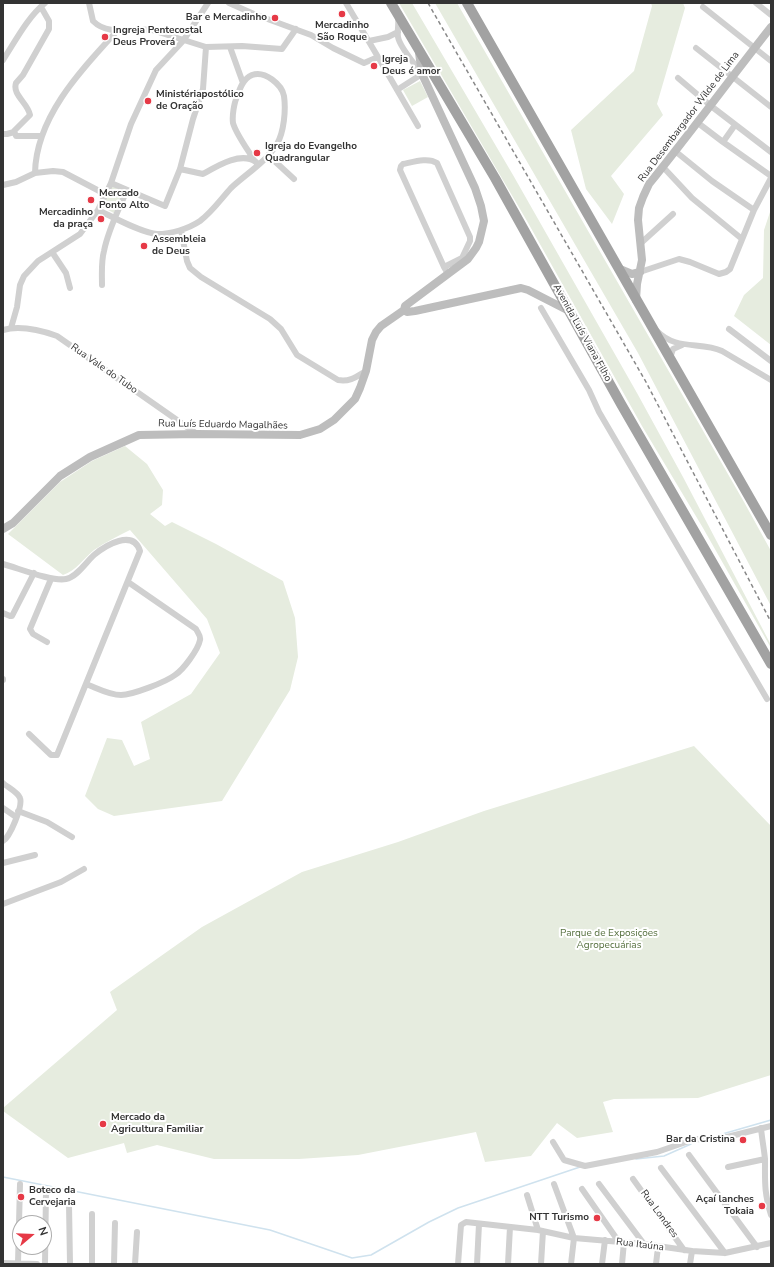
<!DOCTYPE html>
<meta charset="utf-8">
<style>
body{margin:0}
#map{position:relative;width:774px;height:1267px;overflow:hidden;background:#fff;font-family:"Nunito Sans",sans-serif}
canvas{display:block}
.frame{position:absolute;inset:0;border:4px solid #333;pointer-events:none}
.north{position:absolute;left:12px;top:1215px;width:40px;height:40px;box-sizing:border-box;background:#fff;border:1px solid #adadad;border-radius:50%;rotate:71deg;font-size:11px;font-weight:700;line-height:16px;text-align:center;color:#333}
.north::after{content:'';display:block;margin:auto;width:14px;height:18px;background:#e63946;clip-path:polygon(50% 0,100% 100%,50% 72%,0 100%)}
</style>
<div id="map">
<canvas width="774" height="1267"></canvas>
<div class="frame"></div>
<div class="north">N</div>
</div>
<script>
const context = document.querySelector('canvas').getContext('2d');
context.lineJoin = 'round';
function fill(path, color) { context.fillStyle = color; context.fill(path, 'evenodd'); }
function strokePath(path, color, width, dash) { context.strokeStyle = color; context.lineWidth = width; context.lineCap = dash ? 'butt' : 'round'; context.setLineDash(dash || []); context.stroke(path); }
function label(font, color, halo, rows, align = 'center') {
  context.font = font + ' "Nunito Sans",sans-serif'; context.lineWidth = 4; context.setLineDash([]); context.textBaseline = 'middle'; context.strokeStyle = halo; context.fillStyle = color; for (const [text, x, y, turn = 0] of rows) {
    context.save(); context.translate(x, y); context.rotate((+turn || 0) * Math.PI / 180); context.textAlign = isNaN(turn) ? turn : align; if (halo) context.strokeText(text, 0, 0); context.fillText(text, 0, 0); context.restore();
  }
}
fill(new Path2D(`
 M399 3H412L513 175 637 393 683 477 771 645V648L703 528 642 426 527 221Z
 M435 3H457L744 502 771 551V606L638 353Z
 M651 3H683L685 8 657 104 663 115 611 176 624 194 612 224 586 189 571 130 634 71 652 6Z
 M420 81 428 97 412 106 403 90Z
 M112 185 124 191 114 213 102 207Z
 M771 209V345L734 316 744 295 763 278 764 230Z
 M125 446 147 464 163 490 162 505 150 514 165 526 172 522 216 544 283 581 295 618 298 657 290 690 222 801 114 816 98 809 85 796 107 738 122 740 134 766 150 759 141 722 191 694 220 653 207 619 130 530C118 536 106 542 94 550 84 558 76 571 63 575L8 534 60 482 92 461Z
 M694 746 771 826V1075L698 1098 614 1099 603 1102 613 1132 577 1138 557 1123 531 1156 485 1162 476 1132 358 1155 299 1159H214L157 1145 127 1153 124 1143 68 1158 3 1111V1108L117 1010 110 992 202 927 302 872 398 842 484 811Z`), '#e6ecdf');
strokePath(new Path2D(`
 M712 1137 771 1120
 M636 1159 664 1156 691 1144
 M3 1177 270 1230 352 1258 371 1255 429 1222 458 1208 580 1167`), '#cfe2ee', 1.5);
strokePath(new Path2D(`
 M89 3 93 21C109 37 132 27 152 30L206 47 242 46 282 49 296 29
 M229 3 254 14 311 35 333 48 364 63 378 57
 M346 3 378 57 418 126
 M756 3 771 15
 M41 7 49 21V29L23 75 16 83C12 95 28 103 30 115L14 131 16 136H42
 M703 7 771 61
 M369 41 388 37 398 32
 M230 47 243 83
 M696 48 771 107
 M3 60C16 40 27 18 45 3
 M678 78 711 106 771 152
 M397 90 422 74C415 64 400 48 398 37 397 31 399 25 398 18
 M698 123 723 142 771 176
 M3 134H7L14 132
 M723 142 735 125
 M675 151 712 181 754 210
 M268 155 294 179
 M663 167 692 198 742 239
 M180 169 203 174C217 166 241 151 256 162
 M35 173C36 117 81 70 117 31
 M111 183 165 206 180 169 193 119 203 89 206 47
 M3 185 16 182 35 173 53 171 63 172 105 194
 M98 210C113 217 141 233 157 234 171 234 188 229 200 221 212 212 221 199 231 188 246 174 266 162 277 144 284 132 286 110 284 96 282 85 265 70 252 75 243 79 240 88 237 97 234 103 232 116 233 123 236 134 248 150 254 160
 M181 230 187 261 190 268 201 277 270 319 281 329 297 355 338 380C350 382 356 377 366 371
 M641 243 673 214
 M52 252 66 273 70 288
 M444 267 462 258 470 241V237L437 163C428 157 413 162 403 164L401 166 400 170 444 267 448 274
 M640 272 679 259 690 262 719 274 726 272 730 269 754 210 771 178
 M102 285C102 274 101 262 104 251 108 230 119 209 127 190
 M541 308 589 390 599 412 767 699
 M11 328 17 307 20 285 24 276 38 261 80 234 98 210 111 183 131 124 156 70 183 41 208 3
 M729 329 771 361
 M3 330C21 325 40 330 57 336L197 434
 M657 331C676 351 701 341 722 351L771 380
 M670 358 673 349 682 345
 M3 564C18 568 52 582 66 579 77 577 86 562 94 555 106 545 133 529 140 551L57 755H51L29 734
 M3 613 10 616H12L34 573
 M47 642 33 634 30 629 51 579
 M3 679V680
 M86 684C97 688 109 695 121 695 132 695 166 682 175 675 183 670 198 650 200 640 201 636 198 633 196 629L128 582
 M3 783C7 787 18 792 20 798 23 806 10 837 3 841
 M3 808 16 817
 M18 811 47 822 72 837
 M3 863 35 855
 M3 904 61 882 84 869
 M761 1128C762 1139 764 1149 765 1159 765 1182 764 1192 771 1215
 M553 1142 564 1160 585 1166 657 1152 692 1140 697 1139 715 1140 771 1126
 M689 1155 757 1247
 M728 1167 765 1159
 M661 1168 725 1253
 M633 1179 684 1250
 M554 1184 574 1238 571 1264
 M599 1184 644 1244
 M582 1189 619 1242
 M527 1195 538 1230
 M69 1204 70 1264
 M92 1214V1264
 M3 1263 37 1264
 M18 1263 20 1184
 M45 1264 46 1191
 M114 1264 115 1223
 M135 1264 137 1232
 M458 1264 461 1225 466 1222 538 1230 574 1238 644 1244 692 1251 725 1253 771 1243
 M477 1264 479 1224
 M508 1264 510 1227
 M541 1264 543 1231
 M602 1264 605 1240
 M622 1264 624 1242
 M656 1264 658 1247
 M690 1264 692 1251`), '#d0d0d0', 6);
strokePath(new Path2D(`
 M620 269 632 274 640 272
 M636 300 637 284 642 260 638 220 639 208 643 197 649 184C691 132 730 79 771 27
 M404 310 407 312 415 311 521 288 528 290 569 311
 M3 529 13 523 60 476 90 457 139 435 197 434 300 435 320 429 334 420 355 399 360 388 366 371 372 340 376 332 381 326 404 310 405 306 468 259 476 248 479 242 484 221 481 206 475 188 422 74 419 53`), '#bdbdbd', 8);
strokePath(new Path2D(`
 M391 3 495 178 621 404 771 664
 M467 3C569 180 669 358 771 535`), '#a2a2a2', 10);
strokePath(new Path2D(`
 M428 3 646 382 771 622`), '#888', 1.5, [4, 3]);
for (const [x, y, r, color] of [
 [342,14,4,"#e63946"],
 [275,18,4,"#e63946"],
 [105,37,4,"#e63946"],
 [374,66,4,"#e63946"],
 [148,101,4,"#e63946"],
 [257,153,4,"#e63946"],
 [91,200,4,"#e63946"],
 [101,219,4,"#e63946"],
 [144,246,4,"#e63946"],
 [103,1124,4,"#e63946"],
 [743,1140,4,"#e63946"],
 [21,1197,4,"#e63946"],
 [762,1206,4,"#e63946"],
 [597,1218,4,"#e63946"]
]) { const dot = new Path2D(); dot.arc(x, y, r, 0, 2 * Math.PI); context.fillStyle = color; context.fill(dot); strokePath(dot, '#fff', 1.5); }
label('bold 10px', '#333', '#fff', [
 ["Bar e Mercadinho",267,18,"right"],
 ["Mercadinho",342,26,"center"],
 ["São Roque",342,38,"center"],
 ["Ingreja Pentecostal",113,31],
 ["Deus Proverá",113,43],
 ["Igreja",382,60],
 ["Deus é amor",382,72],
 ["Ministériapostólico",156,95],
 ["de Oração",156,107],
 ["Igreja do Evangelho",265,147],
 ["Quadrangular",265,159],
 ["Mercado",99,194],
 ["Ponto Alto",99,206],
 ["Mercadinho",93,213,"right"],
 ["da praça",93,225,"right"],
 ["Assembleia",152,240],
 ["de Deus",152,252],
 ["Mercado da",111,1118],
 ["Agricultura Familiar",111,1130],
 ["Bar da Cristina",735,1140,"right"],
 ["Boteco da",29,1191],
 ["Cervejaria",29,1203],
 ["Açaí lanches",754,1200,"right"],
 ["Tokaia",754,1212,"right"],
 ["NTT Turismo",589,1218,"right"]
], 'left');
label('10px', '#333', '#fff', [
 ["Rua Desembargador Wilde de Lima",689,117,-53],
 ["Avenida Luís Viana Filho",582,333,61],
 ["Rua Vale do Tubo",104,369,35],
 ["Rua Luís Eduardo Magalhães",223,425,1],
 ["Rua Londres",659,1214,54],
 ["Rua Itaúna",640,1245,7]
]);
label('10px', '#56703f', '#fff', [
 ["Parque de Exposições",609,934],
 ["Agropecuárias",609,946]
]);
</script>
